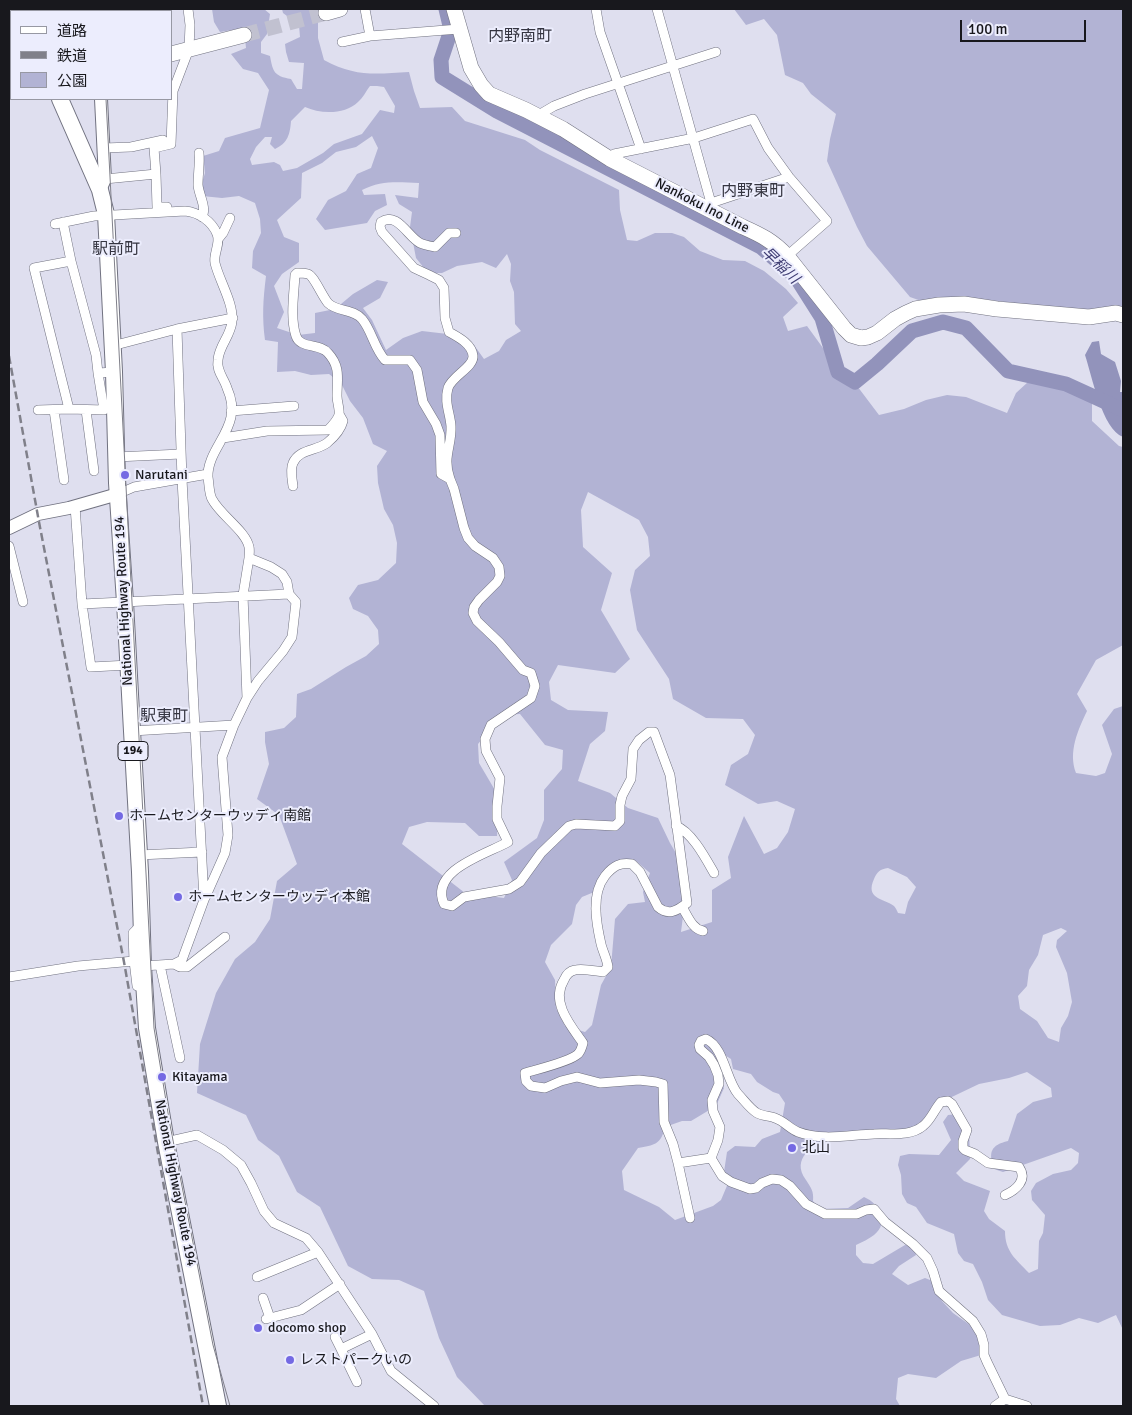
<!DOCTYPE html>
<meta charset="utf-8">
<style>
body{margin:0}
#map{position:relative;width:1132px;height:1415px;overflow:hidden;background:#dfdfef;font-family:Signika,"Noto Sans JP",sans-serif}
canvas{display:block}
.frame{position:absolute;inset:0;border:10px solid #18181d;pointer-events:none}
.legend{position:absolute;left:10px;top:10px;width:162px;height:90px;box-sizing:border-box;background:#ecedfd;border:1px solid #9798a3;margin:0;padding:6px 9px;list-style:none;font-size:15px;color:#18181d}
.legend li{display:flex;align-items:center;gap:10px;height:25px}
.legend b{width:25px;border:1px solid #9798a3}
.scale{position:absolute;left:960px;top:20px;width:126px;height:22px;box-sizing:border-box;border:2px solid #18181d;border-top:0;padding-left:6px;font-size:15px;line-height:18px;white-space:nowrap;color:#18181d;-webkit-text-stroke:4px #ecedfd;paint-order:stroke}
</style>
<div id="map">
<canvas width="1132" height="1415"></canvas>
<div class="frame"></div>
<ul class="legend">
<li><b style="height:6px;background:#fff"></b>道路</li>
<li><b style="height:6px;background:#80808a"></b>鉄道</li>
<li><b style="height:14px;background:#b2b3d4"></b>公園</li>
</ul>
<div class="scale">100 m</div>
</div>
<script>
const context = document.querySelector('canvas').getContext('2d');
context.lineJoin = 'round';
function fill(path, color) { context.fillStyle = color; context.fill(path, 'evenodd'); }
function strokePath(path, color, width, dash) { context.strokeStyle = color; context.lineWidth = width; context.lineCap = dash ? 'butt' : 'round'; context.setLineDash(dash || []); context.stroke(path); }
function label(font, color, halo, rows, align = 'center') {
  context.font = font + ' Signika,"Noto Sans JP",sans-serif'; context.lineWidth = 4; context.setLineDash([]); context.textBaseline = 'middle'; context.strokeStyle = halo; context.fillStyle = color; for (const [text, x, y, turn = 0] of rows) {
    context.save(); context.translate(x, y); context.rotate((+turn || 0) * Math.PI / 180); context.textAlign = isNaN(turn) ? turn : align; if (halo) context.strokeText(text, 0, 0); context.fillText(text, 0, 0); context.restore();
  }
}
fill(new Path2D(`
 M212 9H264L270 14 267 34 261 42V53L270 56C273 72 274 76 291 79L297 89H302L304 63 289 62 286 52 285 44 300 37 299 25 283 13 282 9H326L318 12V38L324 60C355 77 375 74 409 72L414 91 420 108 452 107 465 121 525 140 540 150 619 190 620 210 627 240 637 241 655 233H672L684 237 700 251 723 260 745 261 764 271 786 289 798 303 783 317 788 331 807 326 823 348 839 362 879 415 904 409 926 400 947 395 966 397 1007 413 1016 393 1028 382 1046 386 1070 383 1083 393 1092 403V421L1119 446 1123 447V645L1096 660 1077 694 1087 711C1078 730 1068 752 1076 773L1096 776 1105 773 1112 754 1102 725 1114 709 1123 706V1330L1116 1315 1098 1323 1079 1318 1060 1325 1040 1326 1002 1315 988 1300 982 1282 973 1264 964 1261 958 1253 954 1234 927 1223 916 1207 907 1203 902 1194 901 1175 898 1165 900 1156 909 1154 939 1155 951 1140 943 1122 948 1115 958 1114 969 1129 970 1159 956 1173 964 1181 990 1191 984 1211 989 1219 1005 1231C1005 1252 1016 1259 1029 1273L1038 1269 1039 1241 1043 1233 1045 1215 1032 1200 1031 1191 1036 1183 1053 1174 1071 1170 1078 1163 1079 1153 1071 1148 1003 1172 994 1169C988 1152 991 1145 1008 1141L1017 1114 1033 1102 1052 1097 1051 1088 1027 1072 1009 1078 979 1084 935 1105 926 1122 917 1127 878 1139 829 1135C814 1146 790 1158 806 1180 811 1188 814 1191 813 1201L819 1209 848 1208 864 1197C880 1204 890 1222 874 1235 869 1239 862 1242 856 1245V1255L863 1263 873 1264 905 1245 914 1246 916 1255 899 1266 892 1274 908 1285 925 1278 935 1282 942 1301 953 1313 977 1330 981 1355 961 1361 936 1378 908 1374 898 1378 896 1399 900 1406H485L457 1377 439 1338 424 1291 399 1280 372 1279 348 1266 320 1207 297 1192 279 1156 258 1140 246 1115 197 1093 200 1044 216 993 235 959 255 942 270 919 277 881 297 864 279 815 257 799 269 764 265 742V732L284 728 296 717 297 694 311 689 346 667 366 656 379 644 378 630 368 616 353 609 349 598 358 585 378 580 396 563 397 543 393 525 384 509 378 483 377 466 387 451 373 444 363 418 350 401 341 383 329 374 311 375 295 371 277 372 278 342 265 340C262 317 263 300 266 276L252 268 253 251 261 233 260 219 255 203 239 196 222 198 202 196 201 186 205 173 203 156 219 151 225 138 260 128 269 90 258 73 243 69 231 54 246 48 244 28 220 32 214 22ZM370 86H377L384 87 395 106 394 113 380 110 362 134 334 144 323 153 297 168 283 171 280 165 274 162 252 165 250 159 256 147 265 137H272L270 144 275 149C288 143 290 134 291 121L305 107C320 114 345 115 358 102 363 98 366 91 370 86ZM372 136 378 148 371 168 357 174 346 191 328 200 316 219 325 230 367 223 375 211 387 205 385 194 364 195 362 190C381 180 398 182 419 183L418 198 395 195 399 204 412 212 410 227 416 258 428 273H442L457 266 482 262 496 268 507 254 511 264 510 281 514 292 515 324 521 331 506 340 499 351 484 359 474 345 456 335 422 331 403 338 386 350 372 320 363 308 380 298 388 282 377 280 353 294 335 309 315 313V333L298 335 277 328 284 312 274 286 282 274 299 262V243L284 237 277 220 301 198 302 173 322 163 336 152 356 147ZM588 492 639 520 648 537 650 556 635 570 630 590 637 630 669 679 673 699 706 718 743 719 755 735 748 754 731 765 725 785 758 804 777 801 795 809 788 832 777 848 764 854 744 816 728 857 731 878 712 890V922L681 932 686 892 683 865 670 843 658 818 628 808 610 793 578 781 590 744 605 731 608 712 568 710 551 700 549 682 558 665 615 673 630 659 601 610 612 573 583 547 581 510ZM520 714 545 745 563 750 562 769 544 790V820L537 838 504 862 512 880 504 898 465 893 402 844 409 827 427 822 465 823 479 836H497L499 797 479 763 478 744 502 715ZM636 861 650 873 643 892 645 902 628 904 615 919 611 967 601 985 592 1025 585 1032 565 1026 556 1008 555 980 545 962 551 945 572 924 576 905 582 897 599 890 617 868 626 863ZM888 868 907 877 916 887 908 902 905 914 898 913C897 911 896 908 894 906 883 898 865 899 874 879 877 872 880 869 888 868ZM1061 928 1067 931 1057 940 1056 947 1067 973 1072 1002 1068 1016 1061 1028 1059 1042 1048 1038 1037 1021 1020 1009 1018 996 1027 986 1029 970 1038 955 1043 935ZM723 1054 731 1059 733 1069 751 1074 757 1082 773 1092 779 1094 785 1103 780 1132 762 1139 755 1147 735 1146 727 1152 724 1172 729 1181 721 1200 713 1206 675 1220 659 1207 624 1190 622 1171 638 1148C654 1145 661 1145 665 1127L682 1121H691L716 1106 724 1088 715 1060Z
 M734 9H1123V320L1077 311 990 300 956 298 927 303 910 297 867 246 857 227 827 161 830 139 836 114 811 94 803 83 785 75 777 35 764 19 746 25Z`), '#b2b3d4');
fill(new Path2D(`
 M1099 341 1101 354 1115 362 1121 381 1120 392H1123V437C1102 429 1092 376 1085 355L1092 342Z`), '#9293bb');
strokePath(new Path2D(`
 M446 9 451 30 441 60 442 77 497 111 761 247 796 277 822 318 838 372 855 382 877 364 912 331 943 322 966 328 1008 371 1066 384 1123 410`), '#9293bb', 15);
strokePath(new Path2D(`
 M244 35 326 13`), '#c1c1d0', 15, [15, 8]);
const street = new Path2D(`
 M365 9 370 36
 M596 9 600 32 641 149
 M657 9 711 203
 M342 42 370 36 459 29
 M537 116 554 106 585 94 716 52
 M104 148 131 147 163 140
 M199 153C200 164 198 174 198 185 199 196 207 207 202 217
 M610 159 614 154 694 138 753 119 768 148 789 177 827 221 787 256
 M156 174 157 207H167
 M105 179 156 174 154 148 171 144 173 91 189 49 190 25 188 9
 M709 208 711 203 789 177
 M63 222 71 261
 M55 224 94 216 114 215 185 211C198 212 212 221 217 234 221 243 213 254 215 263 219 280 234 304 232 321 231 336 219 345 218 360 216 371 224 378 227 388 231 397 233 408 231 417 227 438 207 455 208 477 209 483 209 494 212 499 220 515 246 531 249 547 250 550 249 555 249 558L271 567 282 574 287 582 289 594 296 602 292 637 283 651 258 681 247 698 234 725 132 731
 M219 238 223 233 230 218
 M112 346 177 329 233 318
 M98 373 96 355 71 261 34 268 69 409 104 410 98 373 114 372
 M38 410 69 409
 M54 410 64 480
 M86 410 94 471
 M231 411 294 406
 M223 438 267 431 328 430C332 426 337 421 339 415 340 409 337 402 337 396 337 379 341 367 328 353 320 343 300 349 296 336 290 318 294 294 295 275L297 273C300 273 305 273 308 274 314 276 322 296 328 303 337 312 354 309 362 319 372 331 374 348 385 360H410L417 370 423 402 436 424 440 435 441 474 450 479 454 489 464 528 468 538 475 546 493 558 499 567 500 576 497 582 479 600 474 607 473 613 477 621 499 642 523 670 531 673 535 686 531 698 491 725 485 739 486 751 500 778 497 806V819L508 842C487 854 429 870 444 904L452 906 464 897 509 889 520 882 541 853 569 826 576 824 615 826 620 821V805L622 796 631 779 633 749 639 740 649 732H654L670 775 687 903C677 911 668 916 658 907L640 872 632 864C620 862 613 866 605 876 591 894 596 922 601 944 603 952 607 959 608 967L603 972C595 971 583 968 575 970 570 971 566 975 564 980 550 1002 571 1026 583 1043 582 1047 581 1051 578 1054 569 1062 538 1069 525 1073L526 1081 531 1086 545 1088 561 1081 577 1077 600 1083 639 1080 656 1082 663 1084 664 1122 673 1144 678 1163 711 1158 722 1176 731 1182 750 1189 756 1188 762 1183 772 1179 781 1180 790 1186 806 1204 825 1214H857L866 1210 874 1209 885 1222 913 1244 927 1258 933 1271 939 1291 973 1321 981 1334 984 1345V1355L987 1362 1005 1399
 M116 457 181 454
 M450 479C442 457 452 446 451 426 450 413 444 402 448 388 452 376 474 367 473 356 472 344 458 337 449 332L445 318 444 288 439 280 429 275 414 268 382 232 380 227 381 222C397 211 408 237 420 243 424 245 430 246 435 247L449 233H456
 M293 486C292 479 290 469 293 463 299 449 316 451 327 443 333 438 341 429 343 421L339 414
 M118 494 134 487 208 474
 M75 506 82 604 91 667 129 665
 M9 546 23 602
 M82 604 289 594
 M247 698 243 595 249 558
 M676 826C692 832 706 859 714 873
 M139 855 202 852
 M205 898 225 853 228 835 222 757 234 725
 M682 907C688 916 692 929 703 931
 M134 961 133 933 141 925
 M174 964 180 967H187L225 937
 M160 965 180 1058
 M143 966 174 964 182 960 204 900 182 479 177 329
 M9 977 78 966 134 961 137 986
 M166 1142 197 1135 223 1150 241 1165 251 1183 264 1211 274 1223 306 1238 318 1252 372 1334 391 1371 434 1406
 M711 1158 718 1140 720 1127 713 1111 712 1100 719 1084 718 1075 714 1065 709 1057 700 1049 699 1045 701 1041 706 1039C724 1047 726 1080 738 1094 744 1100 750 1109 757 1113 762 1116 770 1116 775 1118 784 1121 790 1129 798 1132 822 1141 849 1135 874 1134 889 1133 910 1137 923 1126 931 1120 934 1110 941 1102L948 1101 952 1104 967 1130 963 1141V1148L965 1150 975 1154 988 1163 1019 1167C1028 1180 1016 1190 1005 1195
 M678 1163 690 1218
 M257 1277 318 1252
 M263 1298 270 1318
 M266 1319 301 1310 340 1284
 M335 1337 341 1349
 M357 1382 341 1349 372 1334
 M995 1406 1005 1399 1027 1406`);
const secondary = new Path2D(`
 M98 9V11
 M9 80 11 78
 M100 190 105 179 101 99
 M9 528 38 514 69 508 118 494`);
const primary = new Path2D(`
 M454 9 471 68 481 85 489 94 526 110 563 129 610 159 743 227C761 235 773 241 787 256L844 328 851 335 861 338 868 337 877 333 895 319 906 313 915 309 939 305 964 304 997 309 1089 317 1116 313 1123 315
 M326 13 340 9
 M171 54 244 35`);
const highway = new Path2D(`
 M22 9 23 11
 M60 99 100 190 106 214 114 372 117 483 125 602 132 731 140 872 143 966 147 1028 166 1142 218 1406`);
strokePath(street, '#717280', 10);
strokePath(secondary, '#717280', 14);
strokePath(primary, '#717280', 16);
strokePath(highway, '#717280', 18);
strokePath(street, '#fff', 9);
strokePath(secondary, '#fff', 12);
strokePath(primary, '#fff', 15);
strokePath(highway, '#fff', 16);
strokePath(new Path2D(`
 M101 9 102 11
 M106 99 154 1028 170 1125 213 1345 230 1406`), '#80808a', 1);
strokePath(new Path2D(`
 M9 356 39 522 124 962 203 1406`), '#80808a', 2.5, [8, 4]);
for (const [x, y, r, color] of [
 [125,475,5,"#7469e3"],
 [119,816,5,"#7469e3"],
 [178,897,5,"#7469e3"],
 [162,1077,5,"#7469e3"],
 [792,1148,5,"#7469e3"],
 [258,1328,5,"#7469e3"],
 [290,1360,5,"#7469e3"]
]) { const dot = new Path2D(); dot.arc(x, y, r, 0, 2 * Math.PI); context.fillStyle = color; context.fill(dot); strokePath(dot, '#ecedfd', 2); }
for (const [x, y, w] of [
 [133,751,30]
]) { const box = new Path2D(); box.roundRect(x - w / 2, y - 9.5, w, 19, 4); context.fillStyle = '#ecedfd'; context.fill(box); strokePath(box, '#18181d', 1); }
label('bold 12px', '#18181d', null, [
 ["194",133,751]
]);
label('14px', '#18181d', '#ecedfd', [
 ["Nankoku Ino Line",702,206,27],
 ["National Highway Route 194",124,601,-93],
 ["National Highway Route 194",175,1183,79]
]);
label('14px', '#18181d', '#ecedfd', [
 ["Narutani",135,475],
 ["ホームセンターウッディ南館",129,816],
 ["ホームセンターウッディ本館",188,897],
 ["Kitayama",172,1077],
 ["北山",802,1148],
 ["docomo shop",268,1328],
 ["レストパークいの",300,1360]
], 'left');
label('italic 15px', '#3f3d73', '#ecedfd', [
 ["早稲川",780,266,44]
]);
label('16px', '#353541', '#ecedfd', [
 ["内野南町",520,37],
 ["内野東町",753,192],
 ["駅前町",116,250],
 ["駅東町",164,717]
]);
</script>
